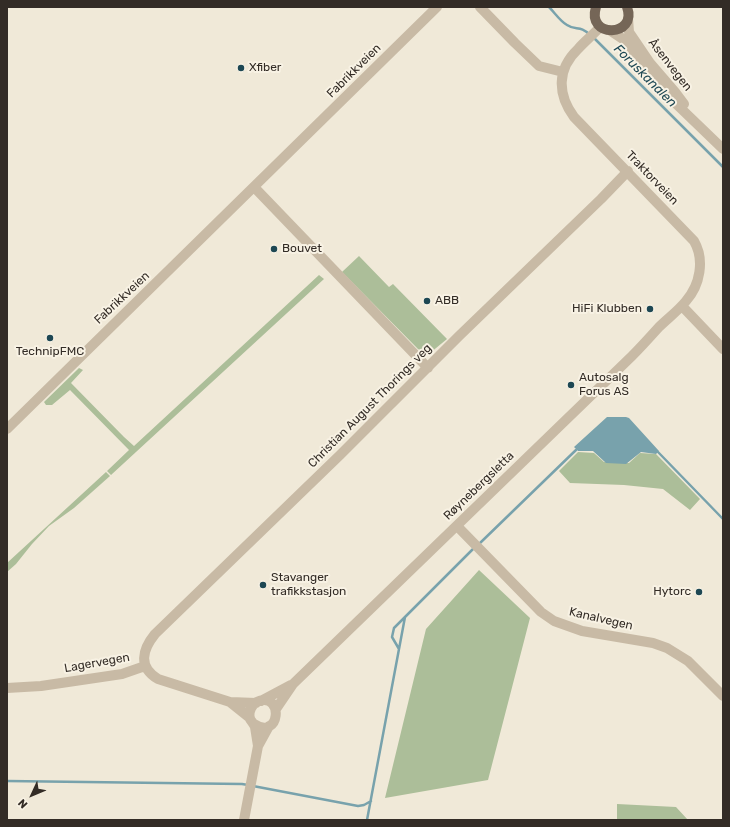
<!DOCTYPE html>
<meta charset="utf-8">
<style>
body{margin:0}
#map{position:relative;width:730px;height:827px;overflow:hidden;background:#f0e9d8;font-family:Rubik,sans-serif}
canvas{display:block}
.frame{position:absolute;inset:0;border:8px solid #332c26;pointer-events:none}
.north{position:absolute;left:12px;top:775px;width:40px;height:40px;-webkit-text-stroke:3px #f8f2e4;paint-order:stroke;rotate:226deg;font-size:11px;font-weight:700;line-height:16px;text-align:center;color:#332c26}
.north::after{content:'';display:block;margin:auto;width:14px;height:18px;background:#332c26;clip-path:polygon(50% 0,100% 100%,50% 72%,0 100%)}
</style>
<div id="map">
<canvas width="730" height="827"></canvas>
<div class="frame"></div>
<div class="north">N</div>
</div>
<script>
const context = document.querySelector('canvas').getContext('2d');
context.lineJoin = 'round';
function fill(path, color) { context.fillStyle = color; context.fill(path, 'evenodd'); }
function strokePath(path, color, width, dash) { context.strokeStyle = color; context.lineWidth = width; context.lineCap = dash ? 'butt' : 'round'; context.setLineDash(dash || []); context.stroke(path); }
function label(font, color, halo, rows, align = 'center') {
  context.font = font + ' Rubik,sans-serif'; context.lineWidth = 4; context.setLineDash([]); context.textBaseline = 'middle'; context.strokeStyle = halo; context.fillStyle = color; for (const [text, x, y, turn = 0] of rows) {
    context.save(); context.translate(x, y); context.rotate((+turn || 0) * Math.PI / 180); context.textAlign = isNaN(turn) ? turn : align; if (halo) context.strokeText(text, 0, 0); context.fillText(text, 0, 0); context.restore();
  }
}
fill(new Path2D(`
 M359 256 389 287 393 284 447 339 430 353 424 352 418 349 342 272Z
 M319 275 324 279 111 475 107 471 129 450 70 390 52 405H46L44 402 79 368 83 370 71 383 124 437 134 446Z
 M578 452 594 453 604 462 629 463 640 453 656 454 700 499 690 510 663 489 624 485 570 483 559 471Z
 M106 472 110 476 74 508 49 526 32 544 16 564 7 572V563Z
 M479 570 530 618 488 780 385 798 426 629Z
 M617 804 676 807 688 820H617Z`), '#acbe99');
fill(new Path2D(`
 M607 417H626L629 418 659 451 656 454 641 452 626 464 606 463 593 451H578L574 447Z`), '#78a2ac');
strokePath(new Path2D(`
 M549 7C555 13 560 21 567 25 576 31 580 25 590 35
 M594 38 723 167
 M658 452 723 519
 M479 544 576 450
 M399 649 392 637 394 628 405 617
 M7 781 242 784 248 785
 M253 786 358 806 364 805 371 801
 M367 820 405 617 475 547`), '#78a2ac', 2.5);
strokePath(new Path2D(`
 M480 7 515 43 539 66 563 72
 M628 18 629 32 650 63 675 92 684 104
 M611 31 623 39 643 67 669 97 723 149
 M254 187 428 368
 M682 306 723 349
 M7 429 437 7
 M457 526 541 612 554 621 582 631 653 643 667 648 688 661 723 696
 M7 688 41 686 122 674 145 666
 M261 701 291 685
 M230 702 250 718
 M256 703 230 702 158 679C138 667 142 650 155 634L340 455 459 336 601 199 628 171
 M276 709 293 684 632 356C641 347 650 337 659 327 668 318 678 311 686 301 700 285 705 260 694 241L574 117C557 94 557 69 578 49 585 41 593 35 600 27
 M254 724C280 741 284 693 259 701 252 703 248 712 250 719 252 722 254 724 255 727 256 733 257 740 258 746
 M244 820 258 746 269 726`), '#c8baa5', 10);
strokePath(new Path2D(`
 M596 7C586 39 638 37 627 7`), '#756657', 10);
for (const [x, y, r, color] of [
 [241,68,4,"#1d4753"],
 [274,249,4,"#1d4753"],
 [427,301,4,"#1d4753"],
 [650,309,4,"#1d4753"],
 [50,338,4,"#1d4753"],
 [571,385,4,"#1d4753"],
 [263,585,4,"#1d4753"],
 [699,592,4,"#1d4753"]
]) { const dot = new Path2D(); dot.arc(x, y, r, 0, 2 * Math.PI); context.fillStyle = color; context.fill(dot); strokePath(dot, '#f8f2e4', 1.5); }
label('12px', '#332c26', '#f8f2e4', [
 ["Åsenvegen",670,65,52],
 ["Fabrikkveien",354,71,-45],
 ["Traktorveien",652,178,46],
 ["Fabrikkveien",122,298,-43],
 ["Christian August Thorings veg",370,406,-45],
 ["Røynebergsletta",479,486,-44],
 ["Kanalvegen",601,619,13],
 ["Lagervegen",97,663,-10]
]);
label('12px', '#332c26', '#f8f2e4', [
 ["Xfiber",249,68],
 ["Bouvet",282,249],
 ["ABB",435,301],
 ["HiFi Klubben",642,309,"right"],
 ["TechnipFMC",50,352,"center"],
 ["Autosalg",579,378],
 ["Forus AS",579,392],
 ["Stavanger",271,578],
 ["trafikkstasjon",271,592],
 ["Hytorc",691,592,"right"]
], 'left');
label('italic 13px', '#1d4753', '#f8f2e4', [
 ["Foruskanalen",645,76,45]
]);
</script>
